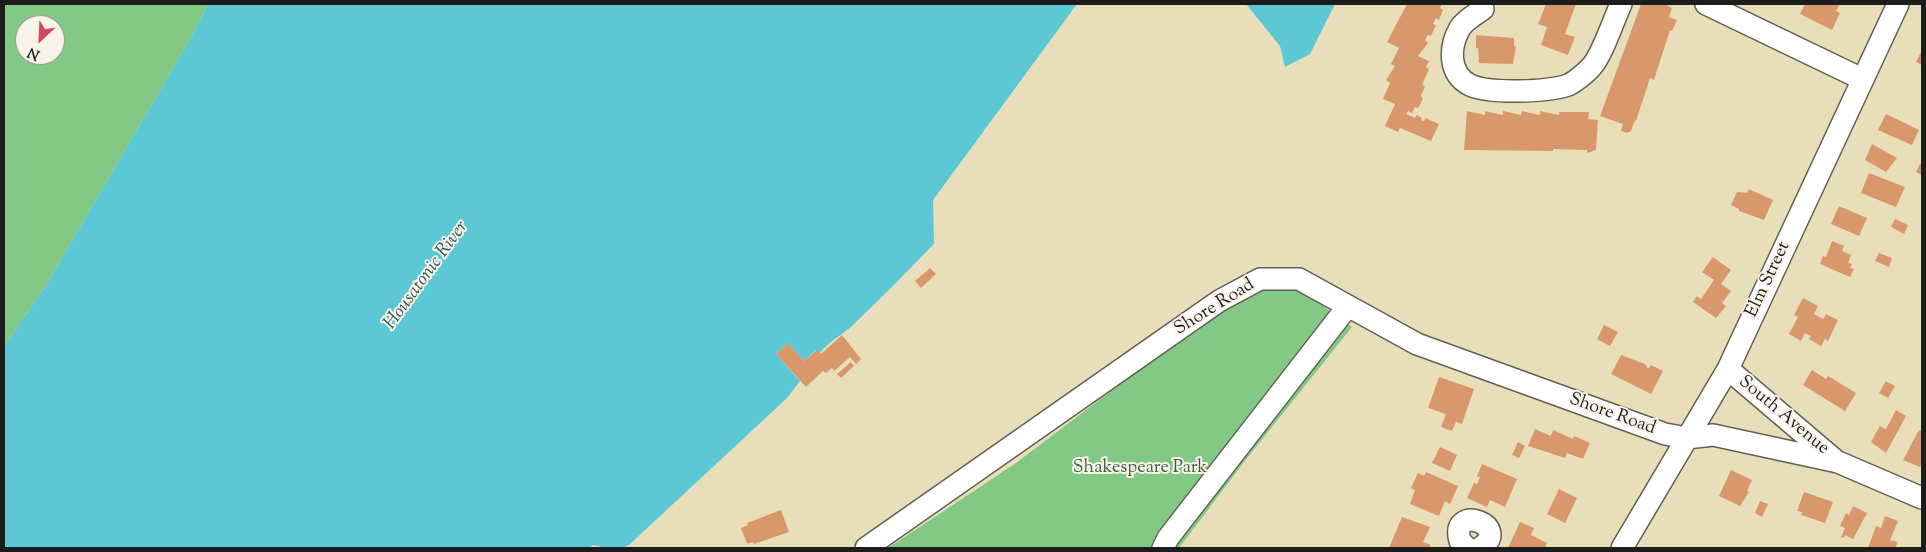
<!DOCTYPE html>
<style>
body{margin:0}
#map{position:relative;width:1926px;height:552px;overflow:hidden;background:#e8dfba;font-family:"Sorts Mill Goudy",serif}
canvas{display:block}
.frame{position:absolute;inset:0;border:5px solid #1c1c1c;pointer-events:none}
.north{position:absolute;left:15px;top:15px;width:50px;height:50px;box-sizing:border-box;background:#f7f3e8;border:1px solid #9f9d96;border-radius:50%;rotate:205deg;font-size:14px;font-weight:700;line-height:20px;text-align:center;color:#1c1c1c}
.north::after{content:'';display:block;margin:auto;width:18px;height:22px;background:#d1495b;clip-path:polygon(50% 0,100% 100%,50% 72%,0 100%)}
</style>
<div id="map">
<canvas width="1926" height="552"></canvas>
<div class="frame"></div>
<div class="north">N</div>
</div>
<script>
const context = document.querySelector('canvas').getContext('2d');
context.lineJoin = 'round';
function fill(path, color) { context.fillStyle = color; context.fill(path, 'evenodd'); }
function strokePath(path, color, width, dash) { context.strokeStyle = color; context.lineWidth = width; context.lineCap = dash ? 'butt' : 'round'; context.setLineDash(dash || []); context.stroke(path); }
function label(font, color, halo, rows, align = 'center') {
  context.font = font + ' "Sorts Mill Goudy",serif'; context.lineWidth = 4; context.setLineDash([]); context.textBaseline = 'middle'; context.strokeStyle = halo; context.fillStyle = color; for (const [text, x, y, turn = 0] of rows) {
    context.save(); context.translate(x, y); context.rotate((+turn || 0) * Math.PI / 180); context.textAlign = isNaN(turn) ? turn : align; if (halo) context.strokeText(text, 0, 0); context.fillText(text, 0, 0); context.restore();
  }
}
fill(new Path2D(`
 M4 4H208L189 41 48 282 4 347ZM25 25H55V55H25Z
 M1275 287 1301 290 1352 327 1244 462 1179 548H888L1016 463 1227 303 1250 291Z`), '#81c985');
fill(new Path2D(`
 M208 4H1077L933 200 934 244C907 272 880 299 852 326 841 336 829 341 820 353L816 350 804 361 788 343 776 354 800 381 787 398 629 545C617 551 605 548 593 545L589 548H4V347L48 282 189 41Z
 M1246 4H1245H1335L1310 54 1285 67 1280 46Z`), '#5cc7d5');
fill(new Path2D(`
 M1407 4H1442L1440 8 1443 10 1439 20 1436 18 1433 24 1436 25 1431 36 1428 35 1425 40 1428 43 1418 56 1429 61 1426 67 1429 69 1422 85 1425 86 1421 96 1423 99 1418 108 1415 107 1412 113 1408 111 1406 114 1415 118 1417 115 1422 118 1421 120 1424 121 1425 118 1439 124 1431 141 1400 128 1398 132 1385 126 1395 104 1383 99 1390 83 1386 80 1395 66 1391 64 1399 48 1387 42Z
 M1546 4H1576L1565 34 1575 37 1568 55 1541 45 1547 27 1538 24Z
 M1641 4H1665L1672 8 1669 17 1677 20 1672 31 1670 30 1654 80 1650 78 1636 121 1635 120 1631 131 1627 133 1621 131 1623 124 1600 116Z
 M1805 4H1840L1836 11 1840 13 1832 30 1800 14Z
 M1476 35 1514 38V46H1516L1513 64 1479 63 1478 48H1476Z
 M1922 50V65L1916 62Z
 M1467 111 1485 115V111L1503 115V111L1521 115 1522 111 1540 115V111L1559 115V112H1589L1588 119 1598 120 1596 150 1587 153V150L1553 149V151L1464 150Z
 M1886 114 1919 130 1912 145 1878 130Z
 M1872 144 1897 158 1886 172 1865 160Z
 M1920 164 1922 165V175L1916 172Z
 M1869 173 1905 187 1896 207 1861 193Z
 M1749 189 1773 200 1764 220 1739 211V209L1731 205 1737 192 1747 193Z
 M1839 206 1867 218 1859 236 1831 224Z
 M1895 219 1908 225 1904 234 1891 227Z
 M1832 241 1844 246 1842 251 1851 255 1848 263 1852 264 1850 268 1854 269 1850 277 1820 264 1823 256 1826 257Z
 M1879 253 1892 258 1889 267 1875 261Z
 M1713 257 1731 270 1721 284 1731 291 1722 303 1726 306 1716 318 1693 302 1697 296 1701 299 1714 280 1702 272Z
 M930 268 936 274 921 288 915 281Z
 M1803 298 1818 306 1814 314 1823 319 1826 314 1838 320 1828 341 1825 339 1821 346 1809 339 1811 336 1805 333 1801 341 1789 334 1798 317 1794 315Z
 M1604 325 1618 332 1610 346 1597 339Z
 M842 335 861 359 856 364 850 357 834 371 832 368 826 373 823 371 806 387 776 354 788 343 804 361 817 350 821 354Z
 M1621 355 1645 364 1648 369 1651 365 1663 371 1651 394 1611 374Z
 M851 362 854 366 841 378 837 374Z
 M1812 370 1826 379 1828 376 1856 393 1845 411 1803 385Z
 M1439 377 1474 389 1462 424 1456 422 1452 431 1441 427 1446 414 1428 408Z
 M1886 381 1895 386 1888 398 1879 393Z
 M1896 410 1906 416 1886 453 1871 442 1880 426 1886 429Z
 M1535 429 1551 436 1553 430 1573 439 1574 436 1590 443 1583 459 1567 453 1565 458 1528 446Z
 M1919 430 1922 431V462L1920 467 1903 460Z
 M1518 442 1525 446 1519 458 1512 455Z
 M1440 447 1457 455 1450 471 1432 463Z
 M1482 464 1517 479 1505 507 1490 500 1487 507 1467 498 1474 483 1477 484 1480 477 1477 476Z
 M1731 470 1752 480 1747 491 1749 492 1740 506 1719 496Z
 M1426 472 1458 486 1450 504 1445 501 1439 516 1410 504 1415 490 1411 488 1418 473 1424 476Z
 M1559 489 1577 498 1565 523 1547 514Z
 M1804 492 1833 502 1825 523 1801 515 1802 512 1797 511Z
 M1760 501 1768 504 1762 517 1755 513Z
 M1853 506 1867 513 1853 539 1845 535 1844 538 1841 537 1845 528 1840 526 1846 513 1849 515Z
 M781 510 789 532 754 544 753 542 747 544 741 528 748 525 747 523Z
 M1885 516 1898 521 1890 540 1898 542 1895 548H1868L1876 526 1881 528Z
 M1402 517 1430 527 1423 542 1431 545 1429 548H1389Z
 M1520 522 1534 528 1531 535 1547 543 1545 548H1508Z`), '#d9986c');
const minor = new Path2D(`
 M1706 4 1862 79
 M1483 9C1476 14 1464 21 1460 28 1449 47 1448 74 1470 85 1489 94 1548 92 1568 85 1575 82 1587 72 1592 66 1602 55 1614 19 1621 4
 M1728 369 1836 461
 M866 548 1219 301 1260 279H1299L1417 344 1665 434 1687 438 1713 435 1838 462 1922 498
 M1163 548 1168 538 1348 306
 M1467 548 1460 541C1449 502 1514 526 1480 548
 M1622 548 1728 369 1898 4`);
strokePath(minor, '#636053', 24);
strokePath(minor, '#fff', 21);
label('18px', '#1c1c1c', '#f7f3e8', [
 ["Elm Street",1769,280,-65],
 ["Shore Road",1215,308,-32],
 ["Shore Road",1612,415,20],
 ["South Avenue",1783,416,40]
]);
label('18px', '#3f5941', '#f7f3e8', [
 ["Shakespeare Park",1140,469]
]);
label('italic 19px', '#32585d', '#f7f3e8', [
 ["Housatonic River",427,276,-54]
]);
</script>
